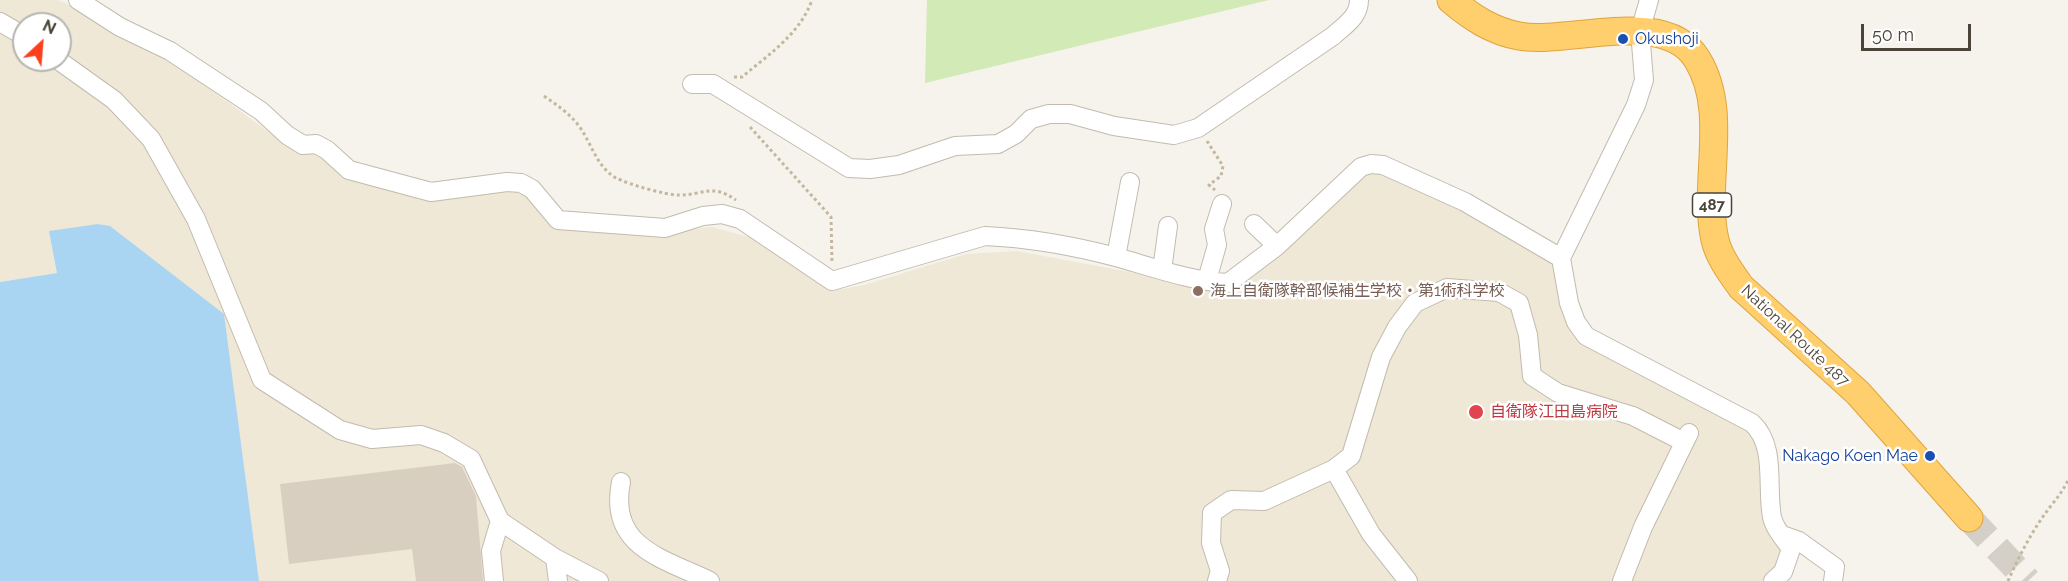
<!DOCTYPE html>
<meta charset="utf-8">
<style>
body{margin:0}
#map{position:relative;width:2068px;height:581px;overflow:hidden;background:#f6f3ec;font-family:Raleway,sans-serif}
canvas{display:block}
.north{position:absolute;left:12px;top:12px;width:60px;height:60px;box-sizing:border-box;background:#fff;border:2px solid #b7b4b0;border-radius:50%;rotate:26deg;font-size:16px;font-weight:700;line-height:24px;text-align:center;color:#4b4439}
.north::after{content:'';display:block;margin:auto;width:21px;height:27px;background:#fc3f1d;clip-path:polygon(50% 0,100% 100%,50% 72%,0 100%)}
.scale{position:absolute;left:1861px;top:24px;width:110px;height:27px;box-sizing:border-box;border:3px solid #4b4439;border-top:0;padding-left:8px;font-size:18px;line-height:21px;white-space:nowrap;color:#4b4439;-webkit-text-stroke:4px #fff;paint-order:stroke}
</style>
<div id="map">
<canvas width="2068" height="581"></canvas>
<div class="north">N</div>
<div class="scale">50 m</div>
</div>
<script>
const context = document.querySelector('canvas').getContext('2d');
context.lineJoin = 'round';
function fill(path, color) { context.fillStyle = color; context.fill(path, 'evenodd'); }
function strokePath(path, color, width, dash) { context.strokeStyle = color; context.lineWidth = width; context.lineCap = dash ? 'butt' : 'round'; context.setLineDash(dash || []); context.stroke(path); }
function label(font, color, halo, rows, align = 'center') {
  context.font = font + ' Raleway,"Noto Sans JP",sans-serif'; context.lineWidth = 5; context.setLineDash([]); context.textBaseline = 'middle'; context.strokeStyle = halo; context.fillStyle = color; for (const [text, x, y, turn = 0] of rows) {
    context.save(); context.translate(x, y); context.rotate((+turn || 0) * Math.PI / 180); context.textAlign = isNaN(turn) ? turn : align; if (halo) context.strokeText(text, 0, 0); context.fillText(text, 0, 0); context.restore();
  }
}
fill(new Path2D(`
 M0 0H58L92 15 192 76 284 143 322 156 339 172 371 186 429 198 479 195 507 188 526 193 558 227 666 233 712 227 761 240 832 291 864 285 966 254 1017 251 1226 290 1356 178 1376 170 1466 208 1554 259 1566 314 1752 429 1783 551 1778 566 1762 581H259L223 314 110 226 98 224 57 273 0 282ZM24 24H60V60H24Z`), '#efe8d6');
fill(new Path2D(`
 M927 0H1269L925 83Z`), '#d2eab5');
fill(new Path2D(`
 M98 224 110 226 224 314 259 581H0V282L57 273 49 231Z`), '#a9d4f2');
fill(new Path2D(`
 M455 463 462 467 476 496 483 581H416L412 549 289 564 280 484Z`), '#d8cfc1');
strokePath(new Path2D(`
 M1969 518 2028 581`), '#d4d0c8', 27, [27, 14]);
const minor = new Path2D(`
 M78 0 120 27 170 51 261 111 287 135 303 145 316 144 327 150 349 170 431 192 507 182 521 183 532 189 558 220 665 228 703 216 722 214 740 219 832 281 985 236C1029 238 1074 246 1116 257 1152 267 1190 281 1228 283L1277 246 1361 167 1371 164 1383 165 1465 202 1561 258
 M1649 0 1640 31 1644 80 1636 105 1561 258 1569 303 1576 322 1586 336 1752 423C1777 446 1766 487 1772 517 1774 528 1785 540 1791 549L1783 572 1773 581
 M0 22 24 36
 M58 60 114 100 151 139 196 219 262 380 340 430 372 439 421 435 444 443 471 459 500 521 555 558 599 581
 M692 84H713L849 168 870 169 899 165 955 146 998 144 1016 134 1031 119 1049 114H1070L1114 126 1174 135 1198 128 1333 36C1345 25 1359 17 1359 0
 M1254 224 1277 246
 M1116 257 1130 182
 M1162 270 1168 226
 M1207 280 1217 245 1214 229 1222 204
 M1334 469 1371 534 1408 581
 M621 482C608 547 662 558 710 581
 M1782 535 1799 541 1835 567 1833 581
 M555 558 558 581
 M494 581 491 551 500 521
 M1217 581 1220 571 1211 543 1212 513 1231 500 1264 501 1334 469 1351 456 1381 357 1397 327 1415 303 1447 288 1499 292 1519 303 1528 335 1532 376 1558 393 1633 416 1684 442
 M1622 581 1643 527 1689 433`);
const highway = new Path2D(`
 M1451 0C1471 17 1492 31 1519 36 1568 45 1665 7 1697 59 1730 112 1702 182 1715 240 1719 257 1731 273 1741 287L1858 393 1969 518`);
strokePath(minor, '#c2bbae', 20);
strokePath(highway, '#e0a43c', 29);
strokePath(new Path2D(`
 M734 77H742C768 55 800 34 812 0
 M544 96C557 105 569 113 579 126 592 144 596 166 616 178 628 184 665 195 679 195 704 195 711 183 736 200
 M750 127 831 217 832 263
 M1207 141 1223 166 1221 176 1209 185 1215 190
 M2008 581C2019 556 2033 529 2050 507 2057 498 2063 491 2068 480`), '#c4b79f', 3, [3, 3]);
strokePath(minor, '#fff', 18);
strokePath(highway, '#ffcf6e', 27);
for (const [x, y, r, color] of [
 [1623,39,6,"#1a4fb4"],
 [1198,291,6,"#8d6e63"],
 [1476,412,8,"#e0444e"],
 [1930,456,6,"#1a4fb4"]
]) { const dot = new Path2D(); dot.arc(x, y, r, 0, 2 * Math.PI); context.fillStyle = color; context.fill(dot); strokePath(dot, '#fff', 2); }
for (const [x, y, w] of [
 [1712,205,39]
]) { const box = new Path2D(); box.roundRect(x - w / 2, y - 12, w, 24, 4.5); context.fillStyle = '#fff'; context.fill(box); strokePath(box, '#4b4439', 1.5); }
label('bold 15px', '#4b4439', null, [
 ["487",1712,205]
]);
label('16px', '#164399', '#fff', [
 ["Okushoji",1635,39],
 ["Nakago Koen Mae",1918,456,"right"]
], 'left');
label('16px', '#785e54', '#fff', [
 ["海上自衛隊幹部候補生学校・第1術科学校",1210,291]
], 'left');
label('16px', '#4b4439', '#fff', [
 ["National Route 487",1795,336,43]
]);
label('16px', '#be3a42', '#fff', [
 ["自衛隊江田島病院",1490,412]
], 'left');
</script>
